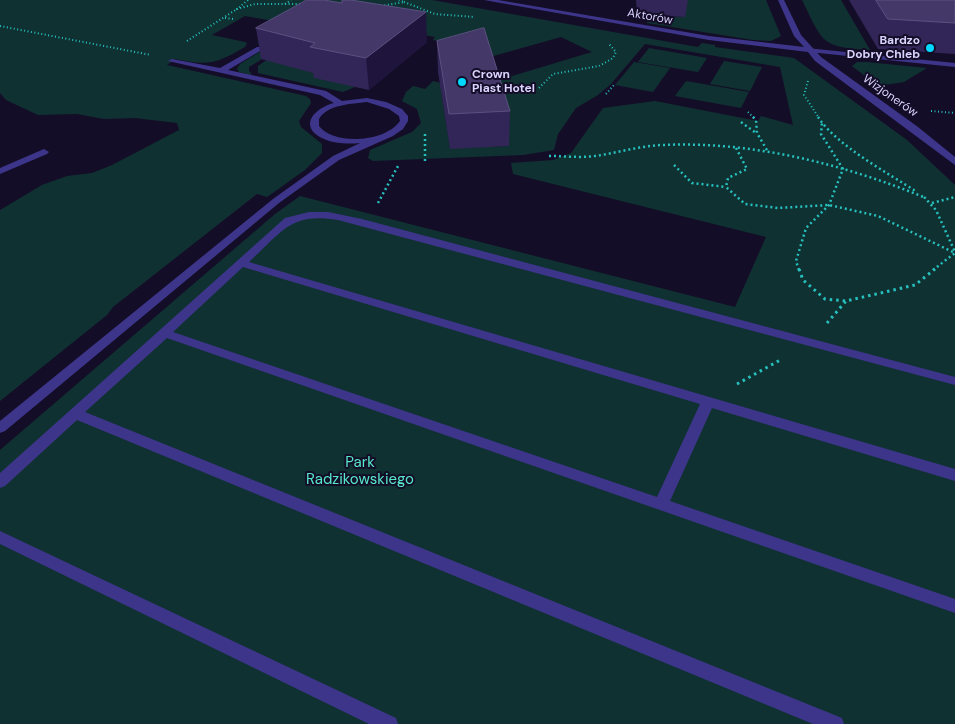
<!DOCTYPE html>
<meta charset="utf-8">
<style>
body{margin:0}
canvas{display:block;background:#130d27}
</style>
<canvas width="955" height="724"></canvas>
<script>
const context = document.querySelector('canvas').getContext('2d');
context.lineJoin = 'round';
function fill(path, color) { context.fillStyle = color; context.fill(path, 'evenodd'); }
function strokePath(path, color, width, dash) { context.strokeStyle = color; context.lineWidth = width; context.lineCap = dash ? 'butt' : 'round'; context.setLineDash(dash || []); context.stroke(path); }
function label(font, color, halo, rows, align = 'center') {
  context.font = font + ' "DM Sans",sans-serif'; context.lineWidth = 4; context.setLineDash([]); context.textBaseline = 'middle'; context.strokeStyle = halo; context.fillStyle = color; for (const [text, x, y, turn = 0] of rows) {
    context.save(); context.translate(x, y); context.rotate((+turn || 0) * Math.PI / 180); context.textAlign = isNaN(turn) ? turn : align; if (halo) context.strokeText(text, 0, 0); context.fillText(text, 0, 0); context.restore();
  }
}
fill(new Path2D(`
 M0 0H432L698 47 702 43 715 45V47L794 58 907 140 955 185V724H0V450L275 214 300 196 735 307 766 237 513 174 511 163 553 160 571 153 603 108 655 101 758 121 761 116 793 125 780 67 645 44 611 84 598 95 576 108 558 134 554 150 523 155 373 161 368 158 370 150 412 132 421 123 417 109 402 101 406 92 413 86 425 89 433 81 445 84 441 90 450 148 509 146 496 76 502 79 592 52 561 37 472 62 469 46 433 40 435 37 361 24 285 23 245 16 212 35 245 42 247 43 245 47C216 64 208 66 175 59L167 65 306 96 310 99 311 103 299 121 301 127 322 144V153L305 170 267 197 257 194 113 307 107 315 0 401V210L42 185 67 176 92 173 112 165 179 130 177 123 135 118 104 119 77 114 38 115 6 100 0 93Z
 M682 0H766L781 36 771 41 753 40 647 23 646 16 685 17Z
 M802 0H841L870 50C821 47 823 43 802 0Z
 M649 48 707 58 698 72 638 62Z
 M261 51 272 53 249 67V71L252 74 250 75 239 72 237 69 240 64Z
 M271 57 355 87 343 92 258 73V66Z
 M724 61 762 67 750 91 710 84Z
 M634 62 670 68 653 92 615 85Z
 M857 62H866L927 68 904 82 878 86 852 66Z
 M686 81 749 92 741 108 675 96Z`), '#103132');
strokePath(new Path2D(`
 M248 0 237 9 255 4H304
 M404 2 435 14 474 17
 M285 4 291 0
 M381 6 404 2 399 0
 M225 18 234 19
 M0 26 151 55
 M187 41 237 9
 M808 81 804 95 819 118
 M539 88 553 74 599 66 613 58 616 52 609 44
 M606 94 614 85
 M931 111 955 113
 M748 112 754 118`), '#26c1bf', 2, [1, 2.5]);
strokePath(new Path2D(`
 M753 117 756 120 757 133 768 152
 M818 117C837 146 888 173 917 192
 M741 122 756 133
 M425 134V164
 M736 148 747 169 728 178 726 187 745 204 778 208 829 205 878 216 955 253
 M549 156C564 156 579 158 595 156 617 153 639 146 662 145 753 141 843 164 926 198
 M674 165 692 183 726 187
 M924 197 936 210 955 252
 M378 203 398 166
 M932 203 955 197
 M799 270 796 261 806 228 829 205 843 169 821 134 822 123
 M933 270 955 253`), '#26c1bf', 2.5, [2, 3]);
strokePath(new Path2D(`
 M799 269 803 280 825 299 846 301 915 285 935 269
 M827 323 846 301
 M737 384 782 359`), '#26c1bf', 3, [2.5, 4]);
fill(new Path2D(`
 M257 47H260V51L228 70 326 91 342 101 367 98 386 102 402 109 408 116V121L403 129 393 136 339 160 279 203 5 431 0 433V421L273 199 333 156 360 143C348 144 335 144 324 139 297 127 314 108 334 103L320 95 168 61 172 59 220 68ZM367 102 389 109 399 116 400 121C386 142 334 146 319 126V119C328 104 352 104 367 102Z
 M806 48 955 63V67L809 52 805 50Z
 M44 149 49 152 47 154 0 174V168Z
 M309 212H328L362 219 955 377V385L338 220C290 212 282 232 249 262L955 469V481L712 408 670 501 955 599V613L167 338 85 412 842 718 844 724H813L77 420 5 486 0 488V473L285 218ZM243 267 700 404 657 497 173 332Z
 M0 531 396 718 398 724H369L0 544Z`), '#3d358a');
fill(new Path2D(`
 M484 0H498L709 36 804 47 794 36 778 0H784L801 35 821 57 918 127 955 157V165L815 61 808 52 709 40Z`), '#3d358a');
fill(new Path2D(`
 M636 0H688L685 17 637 15Z
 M849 0H955V54L878 49Z
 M256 28 427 42 369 90 314 78 313 73 261 59Z
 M437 41 510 111 509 146 450 149 438 72Z`), '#322557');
fill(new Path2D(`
 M426 12 427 42 369 90 366 58Z`), '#1e143c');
const building = new Path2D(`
 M307 0H324L342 3V0H351L426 12 366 58 310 47 315 43 256 28Z
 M876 0H955V23L888 19Z
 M484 28 510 111 449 114 437 41Z`);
fill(building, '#443869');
strokePath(building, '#5c5080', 1);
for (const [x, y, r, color] of [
 [930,48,5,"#00d8ff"],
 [462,82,5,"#00d8ff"]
]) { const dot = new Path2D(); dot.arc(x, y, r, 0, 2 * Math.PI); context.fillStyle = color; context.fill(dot); strokePath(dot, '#130d27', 2); }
label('12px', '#dbd4ff', '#130d27', [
 ["Aktorów",650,17,10],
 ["Wizjonerów",890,96,35]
]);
label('bold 12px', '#dbd4ff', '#130d27', [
 ["Bardzo",920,41],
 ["Dobry Chleb",920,55],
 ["Crown",472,75,"left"],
 ["Piast Hotel",472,89,"left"]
], 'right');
label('15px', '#57e8cb', '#130d27', [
 ["Park",360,463],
 ["Radzikowskiego",360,480]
]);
</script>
